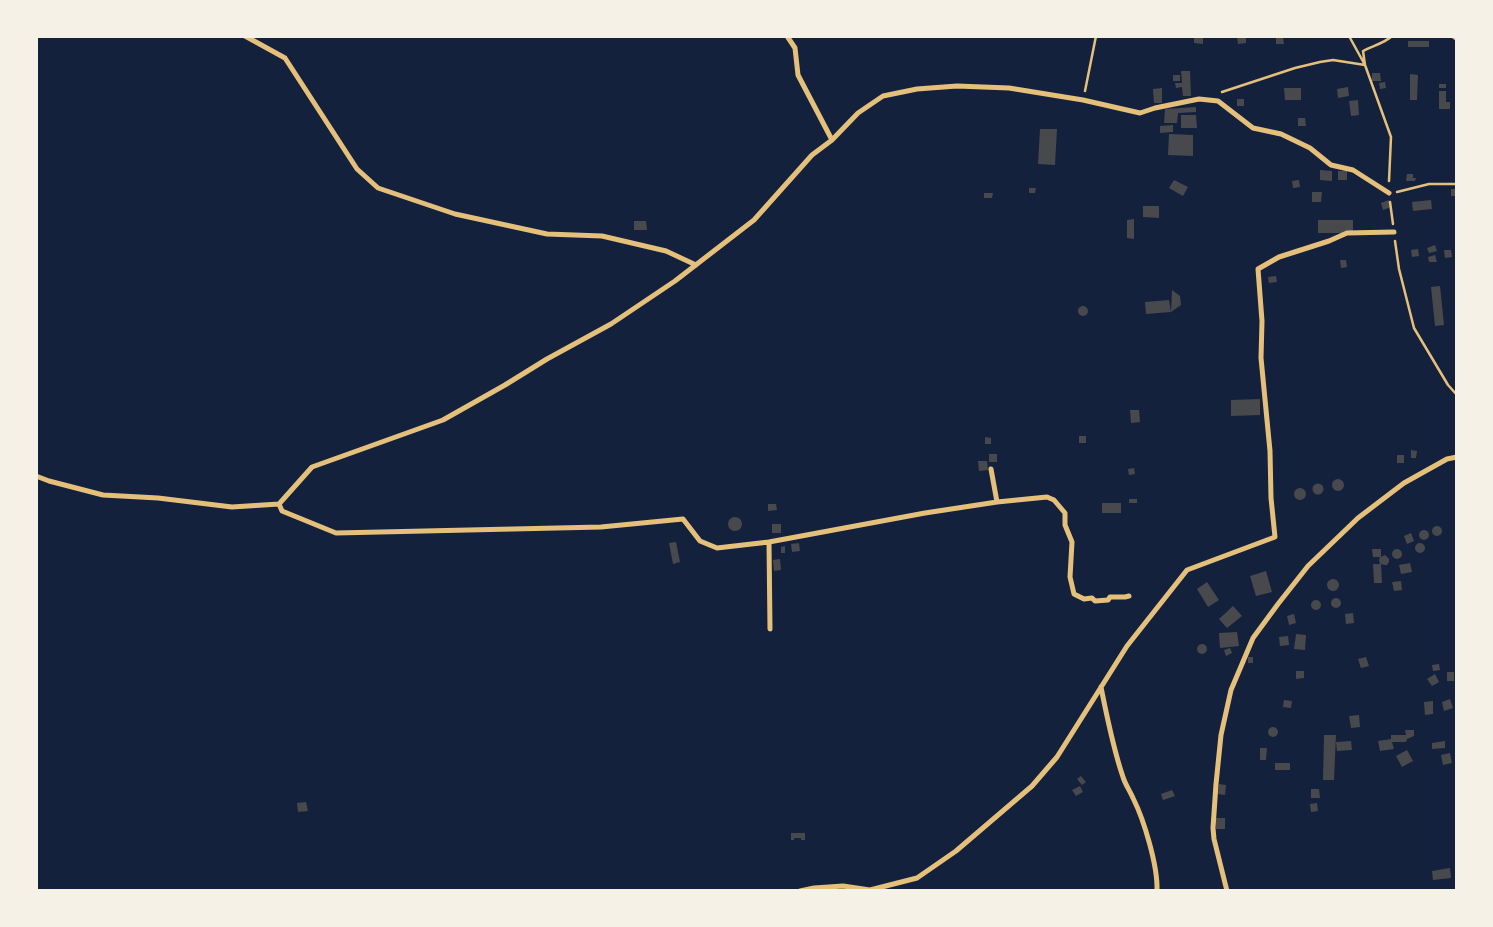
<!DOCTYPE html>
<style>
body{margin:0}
#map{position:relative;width:1493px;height:927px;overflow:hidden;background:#14213d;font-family:Arial,sans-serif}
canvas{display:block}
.frame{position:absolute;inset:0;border:38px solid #f6f1e7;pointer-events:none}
</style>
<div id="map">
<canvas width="1493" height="927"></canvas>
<div class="frame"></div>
</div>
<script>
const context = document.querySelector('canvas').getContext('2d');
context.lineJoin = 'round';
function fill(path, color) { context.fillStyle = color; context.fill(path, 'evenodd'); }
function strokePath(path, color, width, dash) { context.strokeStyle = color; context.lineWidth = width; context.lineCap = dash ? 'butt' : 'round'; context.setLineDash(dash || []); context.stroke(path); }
fill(new Path2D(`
 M1194 36H1203V44L1194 43Z
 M1237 36H1246V43L1238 44Z
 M1283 37 1284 44H1276V38Z
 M1408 41H1429V47H1408Z
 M1181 71H1190L1191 96H1183L1182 87 1176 88 1175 83H1182Z
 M1372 73H1380L1381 81H1372Z
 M1410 74 1418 75 1417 100H1410Z
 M1173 75H1180V81H1173Z
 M1385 82 1386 88 1380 89 1379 83Z
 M1439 84H1446V88H1439Z
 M1348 87 1349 96 1338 98 1337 89Z
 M1162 88V103H1154L1153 89Z
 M1284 88H1301V100H1285Z
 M1439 91H1446V102H1450V109H1439Z
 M1237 99H1244V106H1237Z
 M1358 100 1359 115 1351 116 1349 101Z
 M1196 107V112L1178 113 1177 123H1164L1165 109Z
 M1181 115H1196L1197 128H1181Z
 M1298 118H1305L1306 126H1298Z
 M1173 125V132L1160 133V126Z
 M1040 129H1057L1055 165 1038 164Z
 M1169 134 1193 135V156L1168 155Z
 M1320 170 1332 171V181L1320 180Z
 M1338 171H1347V180H1338Z
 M1407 174H1413V178H1416L1415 181H1406Z
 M1174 180 1188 187 1183 196 1169 188Z
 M1299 180 1300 187 1293 188 1292 181Z
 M1029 188H1036L1035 193H1029Z
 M1451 189H1457V196H1451Z
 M1312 192H1322L1321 202H1312Z
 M984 193H993L992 198H984Z
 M1389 200 1391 207 1383 210 1381 203Z
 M1431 200 1432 209 1413 211 1412 202Z
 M1143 206H1159V218L1143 217Z
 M1134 219V239L1127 238V220Z
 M1318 220H1353V233H1318Z
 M634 221H646L647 230H634Z
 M1435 245 1437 251 1429 253 1427 248Z
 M1418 249 1419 256 1412 257 1411 250Z
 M1444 250H1451L1452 257 1445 258Z
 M1435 255 1437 262H1429L1428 257Z
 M1340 260H1346L1347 267 1341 268Z
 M1276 276 1277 282 1269 283 1268 277Z
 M1440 286 1444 325 1435 326 1431 287Z
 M1172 290 1180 296 1181 305 1171 312 1146 314 1145 302 1169 300 1171 312Z
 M1078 311a5 5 0 1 1 10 0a5 5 0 1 1-10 0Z
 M1260 399V415L1231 416V400Z
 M1130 410H1139L1140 422 1131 423Z
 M1079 436H1086V443H1079Z
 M985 437 991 438V444H985Z
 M1411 450 1417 451 1416 458H1411Z
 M989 454H997V462H989Z
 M1397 455H1404V463H1397Z
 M978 461H987L988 470 979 471Z
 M1134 468 1135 474 1129 475 1128 469Z
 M1332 485a6 6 0 1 1 12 0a6 6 0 1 1-12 0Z
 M1312.5 489a5.5 5.5 0 1 1 11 0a5.5 5.5 0 1 1-11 0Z
 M1294 494a6 6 0 1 1 12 0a6 6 0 1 1-12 0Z
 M1129 499H1137V503H1129Z
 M1102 503H1121V513H1102Z
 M768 504H776L777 510 768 511Z
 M728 524a7 7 0 1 1 14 0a7 7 0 1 1-14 0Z
 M772 524H781V533H772Z
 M1432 531a5 5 0 1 1 10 0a5 5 0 1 1-10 0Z
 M1419 535a5 5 0 1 1 10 0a5 5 0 1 1-10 0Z
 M1411 533 1414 541 1407 544 1404 536Z
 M676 542 680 562 673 564 669 543Z
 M1415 548a5 5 0 1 1 10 0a5 5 0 1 1-10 0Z
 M799 543 800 551 792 552 791 544Z
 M785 546V553H781V547Z
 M1392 554a5 5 0 1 1 10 0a5 5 0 1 1-10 0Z
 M1372 549H1381V557L1385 555 1389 559V562L1387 565H1384L1381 564 1382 583H1374L1373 564H1380L1379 560 1380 557H1373Z
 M780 559 781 570 774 571 773 560Z
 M1410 563 1412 572 1401 574 1399 565Z
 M1266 571 1272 592 1256 596 1250 576Z
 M1327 585a6 6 0 1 1 12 0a6 6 0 1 1-12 0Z
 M1401 581 1402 590 1394 591 1392 582Z
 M1207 582 1219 600 1208 607 1197 589Z
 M1331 603a5 5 0 1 1 10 0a5 5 0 1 1-10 0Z
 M1311 605a5 5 0 1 1 10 0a5 5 0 1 1-10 0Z
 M1233 606 1242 616 1227 628 1219 619Z
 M1353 613 1354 623 1346 624 1345 614Z
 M1294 614 1296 623 1289 625 1287 616Z
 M1237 632 1239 646 1220 648 1219 633Z
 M1296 634 1306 635 1305 650 1294 649Z
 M1288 636 1289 645 1280 646 1279 637Z
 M1197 649a5 5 0 1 1 10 0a5 5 0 1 1-10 0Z
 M1230 648 1232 653 1226 656 1224 650Z
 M1248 657H1253V663H1248Z
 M1366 657 1369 666 1361 668 1358 659Z
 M1439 664 1440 670 1433 671 1432 665Z
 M1296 671H1304V678L1296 679Z
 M1447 672H1454V681H1447Z
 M1435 674 1439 682 1432 686 1427 679Z
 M1450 699 1453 708 1444 711 1442 702Z
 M1284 700 1292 701 1291 708 1283 707Z
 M1433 701V714L1425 715 1424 702Z
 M1359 715 1360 727 1351 728 1349 716Z
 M1268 732a5 5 0 1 1 10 0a5 5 0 1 1-10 0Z
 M1405 730H1414V736L1407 739 1406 742H1392L1394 749 1380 751 1378 741 1391 739V735H1406Z
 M1324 735H1336L1334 780H1323Z
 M1351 741 1352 750 1337 751 1336 742Z
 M1445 741V748L1432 749V743Z
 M1260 748H1267L1266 760H1260Z
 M1407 750 1413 761 1402 767 1396 756Z
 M1450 753 1452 763 1443 765 1441 755Z
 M1275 763H1290V770H1275Z
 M1081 776 1086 782 1082 785 1077 779Z
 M1219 784 1226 785 1225 795 1218 794Z
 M1080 786 1083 792 1076 796 1072 790Z
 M1311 789H1319L1320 798H1311Z
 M1172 790 1175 796 1163 800 1161 794Z
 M306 802 308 811 298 812 297 803Z
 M1317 803 1318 811 1311 812 1310 804Z
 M1216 818H1225V829H1216Z
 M791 833H805V840H801V838H794V840H791Z
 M1450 868 1451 878 1433 880 1432 871Z`), '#48494c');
strokePath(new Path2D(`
 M1349 36 1365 65 1391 137 1389 181
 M1451 36 1457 40
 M1085 91 1096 36
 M1222 92 1295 68 1320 62 1333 60 1365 65 1363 51C1372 46 1385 43 1392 36
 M1397 192 1429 184H1457
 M1390 202 1393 224
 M1395 241 1399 269 1414 328 1448 385 1457 395`), '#e5c07b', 2.5);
strokePath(new Path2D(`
 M245 36 285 58 357 169 378 188 455 214 547 234 602 236 666 251 696 265
 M787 36 795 48 798 75 832 140
 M991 469 997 502
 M36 476 49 481 103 495 158 498 232 507 279 504 312 467 443 420 505 385 547 359 611 324 675 281 754 220 812 155 832 140 858 113 883 96 917 89 957 86 1009 88 1083 100 1140 113 1155 108 1199 99 1218 101 1253 128 1281 134 1310 148 1331 165 1353 170 1389 193
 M279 504 282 511 336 533 601 527 683 519 700 541 717 548 769 542 925 513 997 502 1047 497 1054 500 1065 513V525L1072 542 1070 577 1074 594 1084 599 1092 598 1095 601 1108 600 1110 597H1125L1129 596
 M769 542 770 629
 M1101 687C1107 717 1113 748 1123 777 1125 784 1130 791 1133 798 1144 820 1158 866 1157 891
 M800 891 814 888 843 886 870 890 917 878 956 851 1032 786 1057 757 1127 646 1187 570 1275 537 1271 498 1270 451 1261 358 1262 321 1258 269 1279 257 1329 241 1347 233 1394 232
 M1227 891 1214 839 1213 828 1216 784 1221 735 1231 690 1253 638 1278 604 1308 566 1358 518 1404 483 1447 459 1457 457`), '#e5c07b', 5);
</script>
